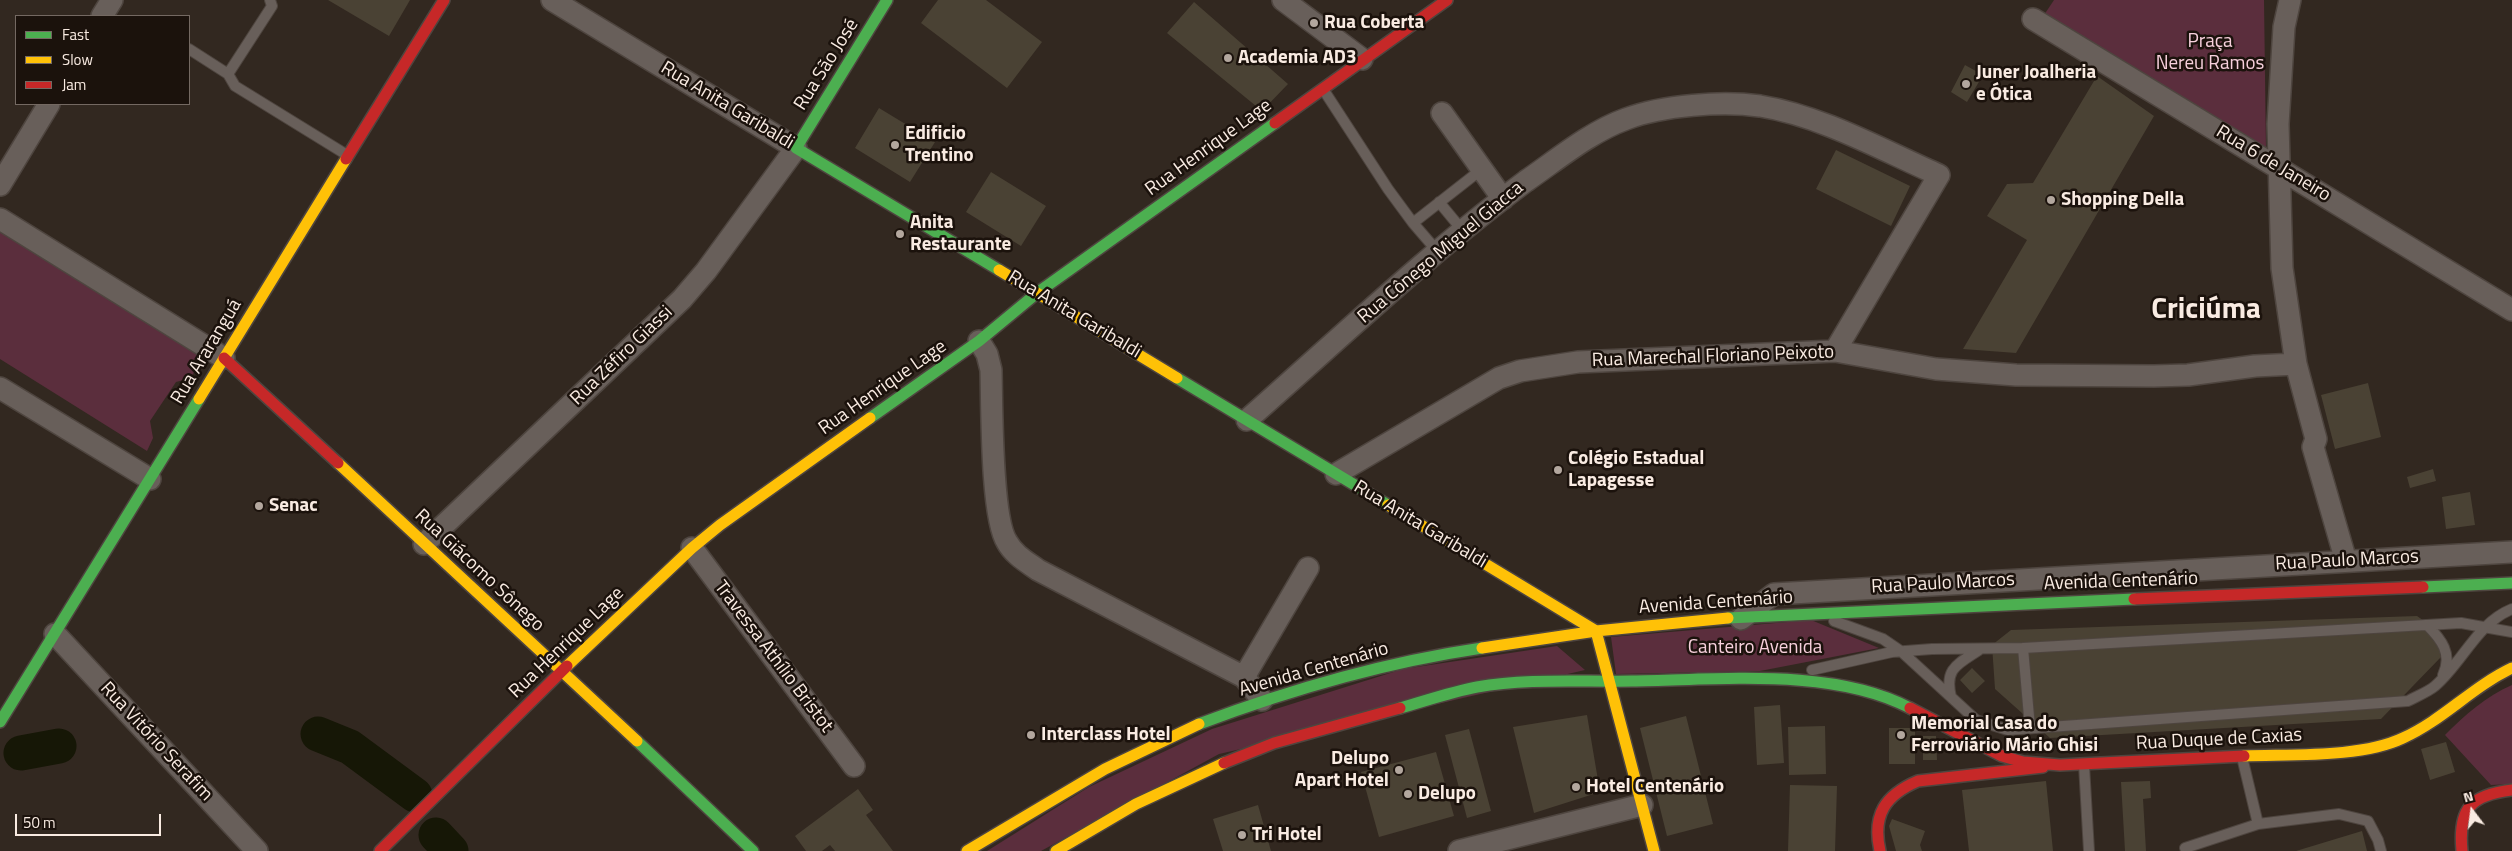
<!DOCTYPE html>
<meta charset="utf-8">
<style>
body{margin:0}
#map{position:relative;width:2512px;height:851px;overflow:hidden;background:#322820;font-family:"Titillium Web",sans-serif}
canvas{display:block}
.legend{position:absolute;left:15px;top:15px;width:175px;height:90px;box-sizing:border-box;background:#1b120c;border:1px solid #746962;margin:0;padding:6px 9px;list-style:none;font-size:15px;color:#f9ebe2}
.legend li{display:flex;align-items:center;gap:10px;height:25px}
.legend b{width:25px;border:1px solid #746962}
.north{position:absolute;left:2447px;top:786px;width:50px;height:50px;-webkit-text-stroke:4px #1b120c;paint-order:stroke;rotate:345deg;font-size:14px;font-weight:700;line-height:20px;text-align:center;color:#f9ebe2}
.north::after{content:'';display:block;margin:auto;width:18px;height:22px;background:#f9ebe2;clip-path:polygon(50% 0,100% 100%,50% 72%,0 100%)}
.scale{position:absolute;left:15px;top:814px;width:146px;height:22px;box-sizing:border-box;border:2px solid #f9ebe2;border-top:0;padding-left:6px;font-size:15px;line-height:18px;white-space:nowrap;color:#f9ebe2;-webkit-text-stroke:4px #1b120c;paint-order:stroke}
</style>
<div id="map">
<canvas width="2512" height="851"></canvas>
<ul class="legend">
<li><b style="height:6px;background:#4caf50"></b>Fast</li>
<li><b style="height:6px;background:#ffc107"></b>Slow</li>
<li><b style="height:6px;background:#c62828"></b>Jam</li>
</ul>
<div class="north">N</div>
<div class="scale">50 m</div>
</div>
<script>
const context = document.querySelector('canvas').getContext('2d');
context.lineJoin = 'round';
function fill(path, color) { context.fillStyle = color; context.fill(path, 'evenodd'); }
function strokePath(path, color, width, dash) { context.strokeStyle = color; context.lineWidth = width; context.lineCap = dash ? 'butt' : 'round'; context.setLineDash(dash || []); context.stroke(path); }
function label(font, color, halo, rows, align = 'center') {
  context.font = font + ' "Titillium Web",sans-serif'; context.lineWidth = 5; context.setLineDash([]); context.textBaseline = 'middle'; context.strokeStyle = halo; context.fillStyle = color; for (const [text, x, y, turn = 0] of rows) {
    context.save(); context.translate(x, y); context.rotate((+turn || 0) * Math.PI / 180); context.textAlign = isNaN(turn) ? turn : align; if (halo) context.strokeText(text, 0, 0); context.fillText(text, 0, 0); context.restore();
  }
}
fill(new Path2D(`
 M2054 0H2264L2266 150 2044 15Z
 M0 231 202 357 191 378 176 382 150 421 153 438 147 451 0 359Z
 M1811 620 1879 648 1760 671 1616 674 1611 637Z
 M1557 646 1585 670 1219 754 1041 851H987L1089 787 1212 729 1403 669Z
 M2512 685V784L2491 785 2445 735C2465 715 2486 696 2512 685Z`), '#5b2e3d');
strokePath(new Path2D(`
 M318 734 350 747 415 795
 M21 753 59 746
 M436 835 451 851`), '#161706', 35);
fill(new Path2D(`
 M328 0H410L389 36Z
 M938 0H986L1042 42 1007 88 921 23Z
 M1194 2 1288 84 1262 111 1167 33Z
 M1965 65 1983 75 1967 102 1951 92Z
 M2097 76 2154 116 2016 353 1963 349 2027 240 1987 216 2007 184 2033 183Z
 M879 108 935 142 910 182 855 148Z
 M1836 150 1910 186 1891 226 1816 189Z
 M991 172 1046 206 1021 246 966 212Z
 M2368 383 2381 437 2335 449 2321 395Z
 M2433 469 2436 481 2410 488 2407 477Z
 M2470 492 2475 525 2446 529 2442 497Z
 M2417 616 2437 630 2441 657 2381 719 2050 738 1995 689 1992 645 2011 630Z
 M1972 668 1985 681 1972 693 1960 680Z
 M1780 705 1784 763 1757 765 1754 707Z
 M1587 715 1600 792 1534 813 1513 727Z
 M1686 716 1713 824 1667 836 1640 728Z
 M1825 726 1826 774 1789 775 1788 727Z
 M1889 728H1915V764H1889Z
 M1469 729 1491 811 1467 818 1445 735Z
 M1923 736H1936L1937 760H1923Z
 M2446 742 2455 772 2430 780 2421 749Z
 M1436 752 1454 816 1379 837 1361 772Z
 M2046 781 2053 851H1969L1962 790Z
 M2150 781 2151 798 2143 799 2146 851H2125L2121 782Z
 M1790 785 1837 786 1835 851H1788Z
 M858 789 873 810 866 815 893 851H835L830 845 822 851H806L795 836Z
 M1258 805 1271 851H1223L1213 819Z
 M1892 819 1925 831 1920 845 1922 851H1896L1889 826Z
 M2362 831 2367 851H2296Z`), '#4a4234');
const lane = new Path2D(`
 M189 49 228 74 235 86 347 155
 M228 74 272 6 270 0
 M1323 89 1388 189 1413 223
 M1439 202 1463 231
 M1438 252 1413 223 1482 169
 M1834 621 1883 639 1902 652 1976 720 2008 730 2408 701C2417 696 2428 692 2435 686 2463 662 2477 623 2512 609
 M2427 625C2441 639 2453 654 2443 675
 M2023 648 2030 728
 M1812 670 1892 652 1932 649 2023 648 2461 623 2512 632
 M1951 697C1944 668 1958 664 1979 650
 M2242 757 2258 824
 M2084 765 2089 851
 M2185 848 2258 824 2339 814 2368 821 2378 840 2381 851`);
const street = new Path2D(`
 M1283 0 1362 59
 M2290 0 2284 27 2278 124 2282 268 2296 364 2316 439 2313 447 2346 561
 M102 16 112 0
 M2033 19 2512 310
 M1442 113 1503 199
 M0 185 49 104
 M0 219 224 358
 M979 341 987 354 991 370C992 405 991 518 1007 542 1014 555 1027 562 1038 570L1244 677 1262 700
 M0 388 150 479
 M1247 420C1339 339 1428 254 1526 181 1558 159 1590 132 1626 119 1663 105 1722 101 1760 106 1822 116 1882 150 1939 175L1835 351
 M1336 474 1499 378 1520 371 1578 362 1835 351 1936 369 2016 375 2154 376 2188 375 2255 366 2296 364
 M424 544 682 299 706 271 796 148 552 0
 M692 548 854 766
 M1741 619 1774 594 2512 552
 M55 634 257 851
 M1244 677 1308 568
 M1459 851 1642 805`);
const fast = new Path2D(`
 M887 0 796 148 999 270
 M1177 378 1388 505
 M870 418 979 341 1037 293 1275 123
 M2423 587 2512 583
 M1728 618 2134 599
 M1400 708C1425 701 1451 692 1477 687 1527 678 1581 682 1632 681 1719 680 1832 667 1910 708
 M0 722 199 399
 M1199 724C1289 690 1387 662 1482 648
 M637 741 753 851`);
const slow = new Path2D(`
 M999 270 1177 378
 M199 399 346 159
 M338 463 637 741
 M1388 505 1596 631
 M1596 631 1654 851
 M1482 648 1596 631 1728 618
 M567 666 692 548 720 525 870 418
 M2244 756C2291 754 2361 758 2403 738 2443 720 2472 687 2512 668
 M967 851 1105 769 1199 724
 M1056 851 1136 804 1224 763`);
const jam = new Path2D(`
 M1275 123 1447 0
 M346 159 444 0
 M224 358 338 463
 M2134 599 2423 587
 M1910 708 2002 756 2023 762 2060 765 2244 756
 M1224 763 1274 743 1400 708
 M380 851 567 666
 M1880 851C1872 815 1885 795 1918 781L2043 767
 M2462 851C2458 809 2470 795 2512 790`);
strokePath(lane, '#4e453f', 12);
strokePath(street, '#4e453f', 24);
strokePath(fast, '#4e453f', 14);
strokePath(slow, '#4e453f', 14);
strokePath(jam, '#4e453f', 14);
strokePath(lane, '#685f5a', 10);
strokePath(street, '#685f5a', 21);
strokePath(fast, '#4caf50', 11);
strokePath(slow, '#ffc107', 11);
strokePath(jam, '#c62828', 11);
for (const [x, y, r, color] of [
 [1314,23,5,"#b3a79e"],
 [1228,58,5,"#b3a79e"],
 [1966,84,5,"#b3a79e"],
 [895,145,5,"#b3a79e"],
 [2051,200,5,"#b3a79e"],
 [900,234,5,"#b3a79e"],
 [1558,470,5,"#b3a79e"],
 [259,506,5,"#b3a79e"],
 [1031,735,5,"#b3a79e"],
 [1901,735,5,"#b3a79e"],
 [1399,770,5,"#b3a79e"],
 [1576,787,5,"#b3a79e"],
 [1408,794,5,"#b3a79e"],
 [1242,835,5,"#b3a79e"]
]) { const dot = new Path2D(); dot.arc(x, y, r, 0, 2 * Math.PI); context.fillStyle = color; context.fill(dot); strokePath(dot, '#1b120c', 2); }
label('bold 19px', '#f9ebe2', '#1b120c', [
 ["Rua Coberta",1324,23],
 ["Academia AD3",1238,58],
 ["Juner Joalheria",1976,73],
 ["e Ótica",1976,95],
 ["Edificio",905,134],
 ["Trentino",905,156],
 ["Shopping Della",2061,200],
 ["Anita",910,223],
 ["Restaurante",910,245],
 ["Colégio Estadual",1568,459],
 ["Lapagesse",1568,481],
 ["Senac",269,506],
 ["Memorial Casa do",1911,724],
 ["Ferroviário Mário Ghisi",1911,746],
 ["Interclass Hotel",1041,735],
 ["Delupo",1389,759,"right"],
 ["Apart Hotel",1389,781,"right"],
 ["Hotel Centenário",1586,787],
 ["Delupo",1418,794],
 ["Tri Hotel",1252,835]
], 'left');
label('19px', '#f7d0dc', '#1b120c', [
 ["Praça",2210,42],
 ["Nereu Ramos",2210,64],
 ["Canteiro Avenida",1755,648]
]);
label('19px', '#f9ebe2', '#1b120c', [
 ["Rua São José",827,65,-58],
 ["Rua Anita Garibaldi",727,106,31],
 ["Rua Henrique Lage",1209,148,-36],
 ["Rua 6 de Janeiro",2273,164,31],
 ["Rua Cônego Miguel Giacca",1441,253,-40],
 ["Rua Anita Garibaldi",1074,315,31],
 ["Rua Araranguá",207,352,-59],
 ["Rua Zéfiro Giassi",622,356,-44],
 ["Rua Marechal Floriano Peixoto",1713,357,-2],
 ["Rua Henrique Lage",883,388,-35],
 ["Rua Anita Garibaldi",1420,525,31],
 ["Rua Paulo Marcos",2347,561,-3],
 ["Rua Giácomo Sônego",479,571,43],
 ["Avenida Centenário",2121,582,-2],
 ["Rua Paulo Marcos",1943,584,-3],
 ["Avenida Centenário",1716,603,-4],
 ["Rua Henrique Lage",567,643,-44],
 ["Travessa Athílio Bristot",773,657,53],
 ["Avenida Centenário",1314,670,-16],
 ["Rua Duque de Caxias",2219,740,-3],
 ["Rua Vitório Serafim",156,742,47]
]);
label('bold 29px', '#f9ebe2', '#1b120c', [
 ["Criciúma",2206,311]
]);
</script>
